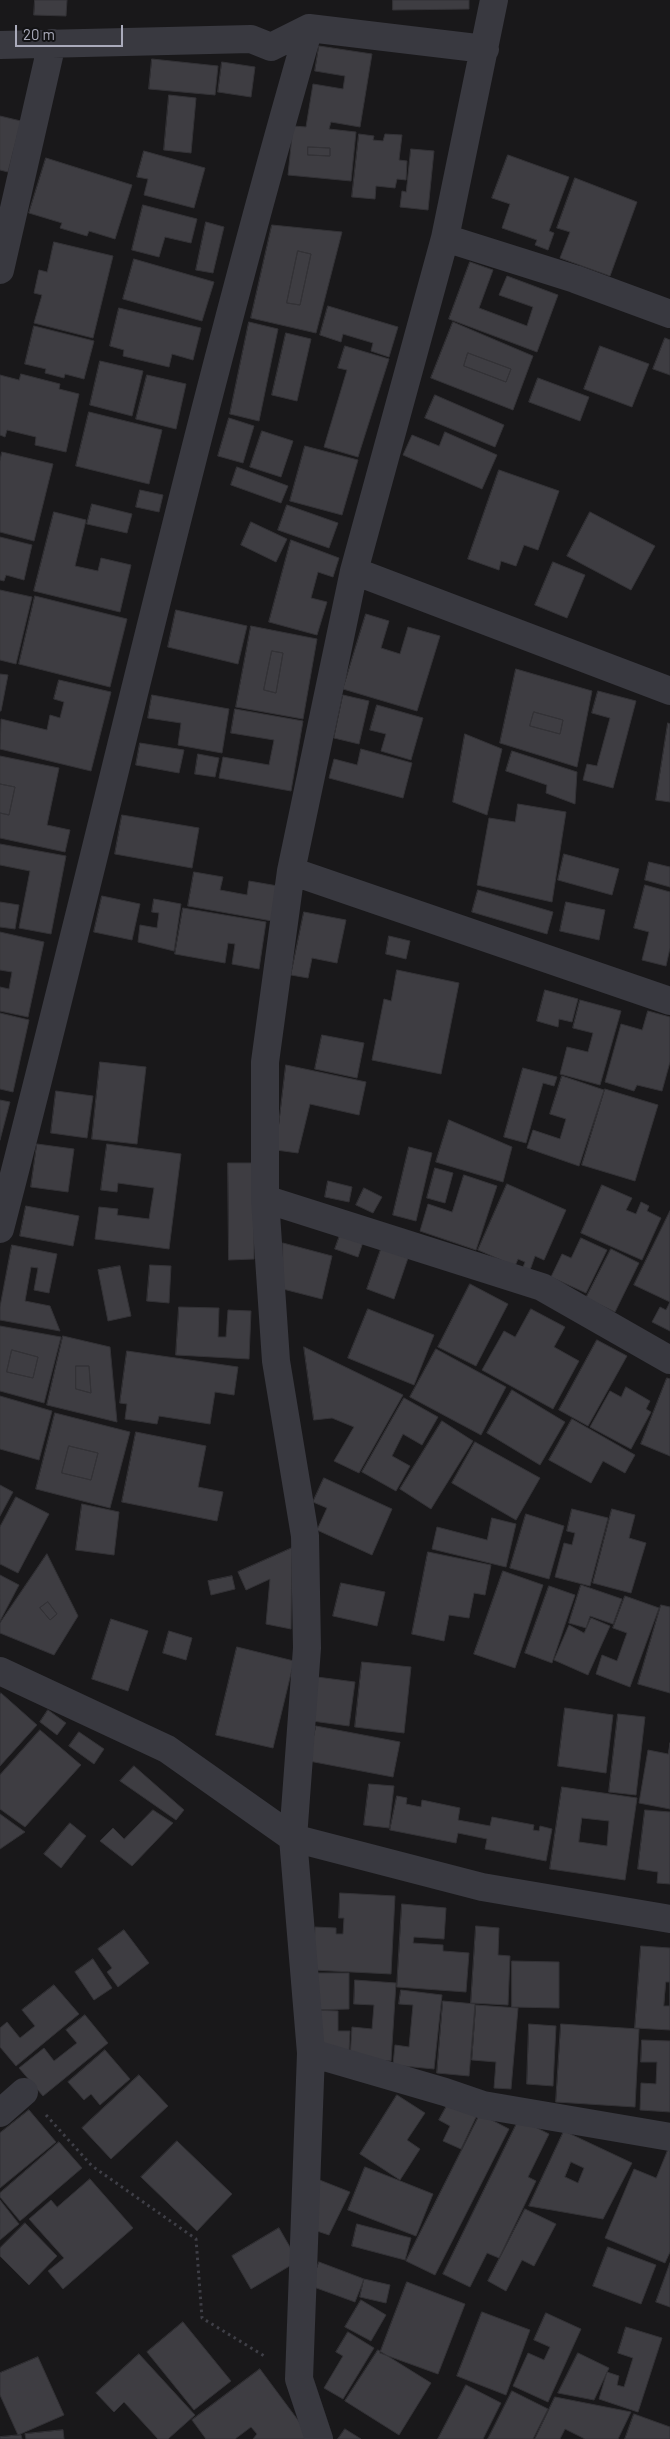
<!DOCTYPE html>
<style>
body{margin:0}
#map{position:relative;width:670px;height:2439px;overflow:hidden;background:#19181a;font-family:Barlow,sans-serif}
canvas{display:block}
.scale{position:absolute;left:15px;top:25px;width:108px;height:22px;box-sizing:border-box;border:2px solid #aaabbb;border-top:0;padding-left:6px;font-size:15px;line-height:18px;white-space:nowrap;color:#aaabbb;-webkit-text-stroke:4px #131315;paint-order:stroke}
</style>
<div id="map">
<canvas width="670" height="2439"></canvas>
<div class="scale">20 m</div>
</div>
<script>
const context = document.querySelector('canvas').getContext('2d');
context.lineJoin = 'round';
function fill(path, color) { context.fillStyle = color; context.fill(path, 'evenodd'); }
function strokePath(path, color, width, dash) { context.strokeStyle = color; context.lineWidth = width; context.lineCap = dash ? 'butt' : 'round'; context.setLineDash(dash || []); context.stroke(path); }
const building = new Path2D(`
 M35 0H67L66 16 34 15Z
 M393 0H469V9L393 10Z
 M319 46 372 54 360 127 331 122 329 129 356 132 351 181 288 175 293 126 306 127 313 84 343 89 345 76 315 71ZM308 147 330 148V156L308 155Z
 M152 59 218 66 215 95 149 89Z
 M222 62 255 67 251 97 218 92Z
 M169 95 196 98 191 153 164 150Z
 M0 116 21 121 8 172 0 170Z
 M359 134 374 136 373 140 383 141 385 134 402 135 399 160 407 161 406 180 397 179 395 188 376 186 375 199 352 197Z
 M308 147 330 148V156L308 155Z
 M411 149 434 151 428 210 400 207 402 191 406 192Z
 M144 151 205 168 194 208 144 195 148 179 137 177Z
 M508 155 569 177 549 231 554 233 548 250 535 245 537 240 502 228 510 204 492 198Z
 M46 158 132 185 115 239 89 231 87 236 60 228 62 223 29 213Z
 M575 178 637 202 610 276 560 258 570 232 557 228Z
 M143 205 197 219 191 243 165 237 159 257 132 250Z
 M206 222 224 227 213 273 196 270Z
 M272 225 342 232 316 333 251 318ZM298 251 311 254 300 305 287 303Z
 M54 242 113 256 93 338 34 323 42 295 34 293 39 270 47 272Z
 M298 251 311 254 300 305 287 303Z
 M134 259 214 282 202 321 123 299Z
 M470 262 493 270 479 308 527 326 533 307 499 295 507 276 558 295 537 352 449 319Z
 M328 306 398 327 389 357 371 351 373 343 343 334 341 342 320 335Z
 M119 308 201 328 193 360 172 354 169 367 123 356 124 350 110 346Z
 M249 322 278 329 259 421 230 414Z
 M453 322 533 356 513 410 431 378ZM468 353 511 369 506 382 464 366Z
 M34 326 94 341 84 379 65 374 64 378 45 373 46 369 25 364Z
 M286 333 311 339 297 401 272 395Z
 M665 338 670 340V375L653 369Z
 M345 346 389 359 358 457 324 447 347 370 338 368Z
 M600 346 649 364 632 407 584 389Z
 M468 353 511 369 506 382 464 366Z
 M100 361 143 371 132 416 90 405Z
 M21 374 60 384 59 389 79 394 66 452 35 445 36 437 7 430 5 437 0 435V375L19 380Z
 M147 375 186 384 176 429 136 419Z
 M538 378 589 397 580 421 529 402Z
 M435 395 504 425 495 447 425 418Z
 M89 412 162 430 149 484 76 466Z
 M229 418 254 426 243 463 218 456Z
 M262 431 293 441 281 477 250 467Z
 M445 432 497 455 482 489 403 455 412 435 439 446Z
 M305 446 358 460 342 515 290 501Z
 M2 452 53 464 34 541 0 532V461Z
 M237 467 288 486 281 503 231 485Z
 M499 470 559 491 538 550 524 545 516 566 501 561 499 570 468 559Z
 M140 490 163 495 159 512 136 507Z
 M92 504 132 514 127 533 87 524Z
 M287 505 338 523 329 548 278 530Z
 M54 512 86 520 75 566 98 571 101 558 131 565 120 612 34 591Z
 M590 512 655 546 631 590 567 556Z
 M251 522 287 539 276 562 241 545Z
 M0 537 32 545 24 580 6 575 4 581 0 580Z
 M291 540 339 558 333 577 318 572 311 598 327 602 317 635 269 622Z
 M553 562 585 575 567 618 535 605Z
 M0 590 32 597 16 664 0 660Z
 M35 596 127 619 110 687 19 664Z
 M176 610 247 626 238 664 168 647Z
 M366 614 389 621 381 648 400 654 408 627 440 636 417 711 343 689Z
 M251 626 317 639 303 719 236 707ZM272 651 283 653 276 693 264 690Z
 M272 651 283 653 276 693 264 690Z
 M516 669 592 691 577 767 500 743ZM534 712 563 720 560 734 530 726Z
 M0 674 8 675 1 711H0Z
 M59 680 111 692 91 771 0 749 1 719 47 730 50 715 60 718 64 702 54 699Z
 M598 691 636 701 613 788 583 780 587 764 597 766 610 718 592 713Z
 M152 695 229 709 222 753 178 745 181 723 148 718Z
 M343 695 369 701 359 744 334 738Z
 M377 705 423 718 411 760 381 751 386 734 370 730Z
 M235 709 303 721 291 791 219 778 223 757 269 765 274 740 231 733Z
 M534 712 563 720 560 734 530 726Z
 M668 723 670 724V802L656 800Z
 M465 734 502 749 487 815 453 802Z
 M140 743 184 750 179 773 136 765Z
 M361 749 412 763 403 798 329 778 334 759 357 765Z
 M512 751 577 772 575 804 546 793 547 785 506 771Z
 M198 754 219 758 215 777 195 774Z
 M0 756 59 768 47 825 70 830 65 852 0 838V813L9 815 15 787 0 784Z
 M0 784 15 787 9 815 0 813Z
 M518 804 566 812 552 902 477 885 489 818 515 822Z
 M122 815 199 828 192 868 115 854Z
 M0 844 66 856 51 934 19 928 30 871 0 865Z
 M564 854 619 869 612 895 558 880Z
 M649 862 670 867V887L645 880Z
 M194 872 223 877 220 890 247 895 249 881 278 886 272 921 188 906Z
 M645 885 670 892V948L666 966 642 960 649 932 634 928Z
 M478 890 553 912 547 934 472 912Z
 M102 896 140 904 132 940 94 932Z
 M154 899 181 904 174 951 138 942 140 925 157 928 159 913 152 912Z
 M0 902 19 905 15 929 0 927Z
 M566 902 605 910 599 940 560 931Z
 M183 908 266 922 259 969 232 964 235 944 228 943 225 963 175 954Z
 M304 912 346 920 337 963 312 958 308 978 291 975Z
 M0 932 44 942 28 1017 0 1011V987L9 989 12 972 0 970Z
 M389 936 410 941 406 959 386 954Z
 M397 970 459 983 441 1074 372 1060 384 999 391 1001Z
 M545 990 578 999 572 1022 559 1019 558 1027 537 1021Z
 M580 1000 621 1011 600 1085 560 1074 567 1047 588 1052 593 1033 573 1028Z
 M648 1011 670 1017V1062L662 1091 637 1085 634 1091 605 1082 621 1024 642 1030Z
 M0 1013 29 1020 13 1092 0 1089Z
 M322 1035 364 1043 357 1078 315 1069Z
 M100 1062 146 1067 137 1144 92 1139Z
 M286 1065 366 1082 359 1115 310 1104 298 1153 276 1150Z
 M523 1068 557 1077 554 1086 543 1083 526 1143 504 1137Z
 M562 1076 604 1090 579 1166 527 1148 533 1130 560 1139 566 1119 550 1114Z
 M605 1089 658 1105 635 1181 582 1165Z
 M56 1091 93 1096 87 1138 51 1133Z
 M0 1100 10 1102 0 1140Z
 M449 1120 512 1147 503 1182 436 1162Z
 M37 1144 74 1149 68 1192 31 1187Z
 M107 1144 181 1154 169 1249 95 1239 99 1207 118 1209 117 1215 149 1219 154 1188 118 1183 117 1192 101 1190Z
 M409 1147 432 1153 416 1221 393 1215Z
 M228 1163H254V1259L229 1260Z
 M435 1168 453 1173 445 1203 427 1198Z
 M464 1175 497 1186 476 1250 420 1231 428 1204 452 1212Z
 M328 1181 352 1187 349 1202 325 1197Z
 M507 1184 566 1210 544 1260 535 1256 529 1273 522 1270 525 1262 518 1259 515 1266 478 1250Z
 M602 1185 632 1198 626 1210 636 1214 641 1202 649 1206 647 1211 661 1218 642 1260 581 1233Z
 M364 1188 382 1197 373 1213 356 1205Z
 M26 1206 79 1216 73 1246 20 1236Z
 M670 1211V1331L652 1322 660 1307 666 1310 670 1302 634 1285Z
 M340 1235 363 1242 358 1257 335 1249Z
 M581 1238 607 1250 586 1293 551 1277 562 1254 571 1258Z
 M283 1243 332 1256 322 1299 283 1289Z
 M12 1245 57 1254 49 1293 34 1290 38 1268 31 1267 25 1301 50 1306 60 1331 0 1320V1307Z
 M381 1249 408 1258 394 1299 367 1289Z
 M611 1249 639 1263 615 1312 586 1298Z
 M150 1265 171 1266 169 1303 147 1301Z
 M120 1266 131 1316 108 1321 98 1270Z
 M470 1284 508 1304 476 1366 438 1347Z
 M179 1307 219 1308 218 1337H226L228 1310 251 1311 249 1359 176 1355Z
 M368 1309 434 1335 414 1385 348 1358Z
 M531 1309 565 1327 554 1347 579 1361 553 1409 482 1370 504 1331 515 1337Z
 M0 1326 61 1337 44 1403 0 1391ZM12 1350 38 1357 33 1378 7 1372Z
 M63 1336 110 1347 117 1422 47 1405ZM76 1366H89L91 1393 76 1389Z
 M597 1340 627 1356 588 1426 559 1410Z
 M304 1347 403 1395 359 1473 334 1461 354 1427 332 1418 314 1420Z
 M436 1349 506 1387 481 1435 410 1397Z
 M12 1350 38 1357 33 1378 7 1372Z
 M127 1351 238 1367 234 1395 215 1392 210 1424 159 1416 157 1424 125 1419 127 1404 120 1403Z
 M76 1366H89L91 1393 76 1389Z
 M667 1378 670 1379V1456L641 1444Z
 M626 1387 650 1401 646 1409 651 1412 631 1449 590 1427 610 1391 621 1397Z
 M512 1390 565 1422 540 1465 487 1433Z
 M0 1396 52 1411 39 1460 0 1449Z
 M404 1398 438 1417 422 1445 403 1434 392 1456 410 1466 396 1491 362 1472Z
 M55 1413 130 1432 110 1508 36 1489ZM69 1446 98 1453 91 1480 62 1473Z
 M572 1419 635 1455 625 1473 603 1461 591 1483 549 1460Z
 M442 1421 473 1441 431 1509 400 1489Z
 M136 1432 206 1446 198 1487 223 1492 217 1521 122 1502Z
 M475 1442 540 1478 516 1520 452 1483Z
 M69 1446 98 1453 91 1480 62 1473Z
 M324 1478 392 1509 372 1555 317 1530 327 1508 313 1502Z
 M0 1485 13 1492 0 1516Z
 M16 1497 49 1514 18 1573 0 1564V1527Z
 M82 1504 119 1512 114 1555 76 1550Z
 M572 1509 608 1518 590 1586 555 1577 564 1543 572 1545 575 1533 567 1531Z
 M612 1509 635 1515 629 1538 646 1543 631 1593 593 1583Z
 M526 1514 564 1526 549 1579 510 1568Z
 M492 1518 516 1524 506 1567 432 1549 437 1527 487 1540Z
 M292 1548 291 1629 266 1624 270 1579 246 1590 238 1572Z
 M428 1552 491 1565 485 1595 474 1593 469 1618 449 1615 444 1641 412 1634Z
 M47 1554 78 1616 54 1655 0 1633V1623ZM48 1602 57 1614 50 1620 40 1608Z
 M503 1571 543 1585 515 1668 474 1654Z
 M0 1575 19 1585 0 1621Z
 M232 1576 235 1589 211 1595 208 1581Z
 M341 1583 385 1592 377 1626 333 1616Z
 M581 1585 622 1599 613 1624 590 1616 586 1628 569 1623Z
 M549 1586 575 1595 552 1663 525 1653Z
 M625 1596 659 1608 630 1687 596 1674 602 1655 617 1661 627 1633 613 1628Z
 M48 1602 57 1614 50 1620 40 1608Z
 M661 1605 670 1607V1693L638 1684Z
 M591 1618 610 1626 588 1675 554 1660 569 1625 584 1633Z
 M111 1619 148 1631 128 1691 92 1679Z
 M169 1631 192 1638 186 1660 163 1653Z
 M237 1647 294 1661 273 1748 216 1735Z
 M362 1662 411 1667 404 1733 355 1727Z
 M317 1677 355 1682 349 1726 312 1721Z
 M1 1693 37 1725 0 1766V1694Z
 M565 1708 613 1715 606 1773 558 1766Z
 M48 1710 66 1723 57 1735 40 1722Z
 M618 1714 645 1717 636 1795 609 1792Z
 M316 1726 400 1742 393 1777 309 1761Z
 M40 1730 81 1765 25 1827 0 1809V1775Z
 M79 1732 104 1749 94 1764 69 1746Z
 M670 1743V1809L639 1803 648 1750 668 1754Z
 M134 1766 184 1810 176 1820 120 1781Z
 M369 1784 394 1786 389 1828 364 1825Z
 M562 1787 637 1798 625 1880 550 1869ZM582 1818 609 1821 607 1846 579 1842Z
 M397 1796 407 1798 406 1804 421 1807 422 1800 460 1808 458 1820 490 1826 492 1817 534 1825 533 1830 539 1831 540 1826 552 1829 546 1861 485 1849 487 1839 458 1833 456 1843 390 1830Z
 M153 1810 173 1823 132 1866 100 1841 113 1828 124 1839Z
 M645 1810 670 1812V1884L657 1883 658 1872 638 1869Z
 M0 1814 25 1832 0 1849Z
 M70 1823 86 1836 61 1868 44 1854Z
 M340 1893 395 1896 391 1974 313 1970 315 1927 336 1928V1934H343L344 1918H339Z
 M402 1904 446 1908 444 1939 414 1937 413 1943 443 1945V1951L469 1953 466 1992 397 1987Z
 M476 1926 499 1928 498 1955 510 1956 508 2005 471 2003Z
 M124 1930 149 1963 118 1987 107 1972 112 1968 98 1949Z
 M641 1946 670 1948V2030L635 2028Z
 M93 1959 112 1988 94 2000 75 1972Z
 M512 1961 559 1962V2008L512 2007Z
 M312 1973H349V2009L313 2010Z
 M355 1980 396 1983 391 2061 350 2059 352 2027 372 2029 374 2005 354 2004Z
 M666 1982H670V2006H664Z
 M54 1985 79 2014 16 2066 0 2047V2028L7 2022 20 2038 35 2026 22 2010Z
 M401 1990 442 1995 434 2069 393 2065 395 2045 409 2047 413 2005 399 2004Z
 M443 2001 475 2004 469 2076 437 2073Z
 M476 2005 518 2008 511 2089 494 2088 496 2062 472 2060Z
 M313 2010 338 2011V2031H350L349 2052 312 2051Z
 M85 2015 108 2043 43 2096 19 2068 44 2048 54 2061 77 2043 66 2030Z
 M529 2024 556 2026 553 2086 527 2084Z
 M561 2024 639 2029 635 2107 556 2102Z
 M642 2040 670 2041V2112L640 2110 641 2083 656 2084 657 2062H641Z
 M105 2050 130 2079 100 2105 91 2094 84 2100 68 2082Z
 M139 2075 168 2106 111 2159 82 2128Z
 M397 2095 425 2113 407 2140 420 2149 400 2180 360 2154Z
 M449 2102 477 2115 461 2149 443 2141 450 2126 439 2120Z
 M29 2110 56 2142 0 2188V2133Z
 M480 2114 509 2129 435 2275 406 2261Z
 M519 2119 549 2134 528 2177 536 2181 499 2258 487 2253 470 2287 443 2274Z
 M564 2131 632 2163 603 2219 529 2206ZM571 2162 584 2168 578 2183 565 2177Z
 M177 2141 232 2194 197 2231 141 2177Z
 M59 2142 82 2168 20 2221 0 2197V2193Z
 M668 2150 670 2151V2252L665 2263 605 2238 634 2169 656 2178Z
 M365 2167 433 2194 416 2236 348 2210Z
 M90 2179 133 2228 63 2289 48 2271 64 2258 29 2219 51 2200 57 2207Z
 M317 2179 350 2192 329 2235 314 2230Z
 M0 2200 19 2224 0 2240Z
 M525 2209 556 2224 534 2266 522 2260 506 2291 488 2281Z
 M25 2223 57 2256 29 2285 0 2256V2248Z
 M357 2224 411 2238 405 2260 352 2246Z
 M279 2228 298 2261 251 2289 232 2256Z
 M608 2247 656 2265 641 2304 593 2286Z
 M319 2262 364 2279 355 2302 311 2286Z
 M670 2263V2307L656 2302Z
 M364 2279 390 2285 386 2303 360 2297Z
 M407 2282 465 2304 438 2374 380 2353Z
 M361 2300 386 2315 371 2341 345 2327Z
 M482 2312 530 2330 506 2395 457 2376Z
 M546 2313 581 2329 548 2402 513 2386 528 2353 544 2360 550 2347 534 2340Z
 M183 2322 231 2381 194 2410 147 2352Z
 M626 2327 662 2338 638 2412 599 2399 607 2372 619 2376 617 2385 624 2387 633 2358 618 2353Z
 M348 2332 374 2348 343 2399 324 2388 343 2356 336 2352Z
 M378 2350 431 2383 399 2435 345 2401Z
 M578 2353 609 2368 594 2400 558 2393Z
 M139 2354 195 2415 168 2439H158L124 2402 114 2412 96 2393Z
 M38 2357 64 2415 18 2435 0 2395V2373Z
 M260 2369 312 2439H253L257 2434 251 2427 235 2439H206L192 2420Z
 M466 2385 501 2403 483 2439H438Z
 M512 2391 548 2409 533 2439H488Z
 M555 2397 631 2412 618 2439H585L565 2429 560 2439H535Z
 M634 2414 670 2427V2439H625Z
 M345 2429 361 2439H338Z
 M63 2430 64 2439H26L25 2434Z
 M21 2435 22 2439H0V2437Z`);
fill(building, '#3e3d42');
strokePath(building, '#333236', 1);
strokePath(new Path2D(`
 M46 2115 92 2166 196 2239 202 2318 266 2357`), '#3f3f47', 3, [2.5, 4]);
strokePath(new Path2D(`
 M0 45 251 39 271 47 309 28 485 49
 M445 238 575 279 670 314
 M0 270 52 43
 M354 571 670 691
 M291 871 670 1001
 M265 1199 542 1287 670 1360
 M0 1229C104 829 194 425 309 28
 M0 1671 167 1749 293 1838 482 1887 670 1919
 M311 2053 445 2092 483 2105 670 2137
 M0 2113 24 2092
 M319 2439 299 2379 311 2053 293 1838 307 1648 305 1536 276 1361 265 1199V1062L291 871 354 571 445 238 494 0`), '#393940', 28);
</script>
